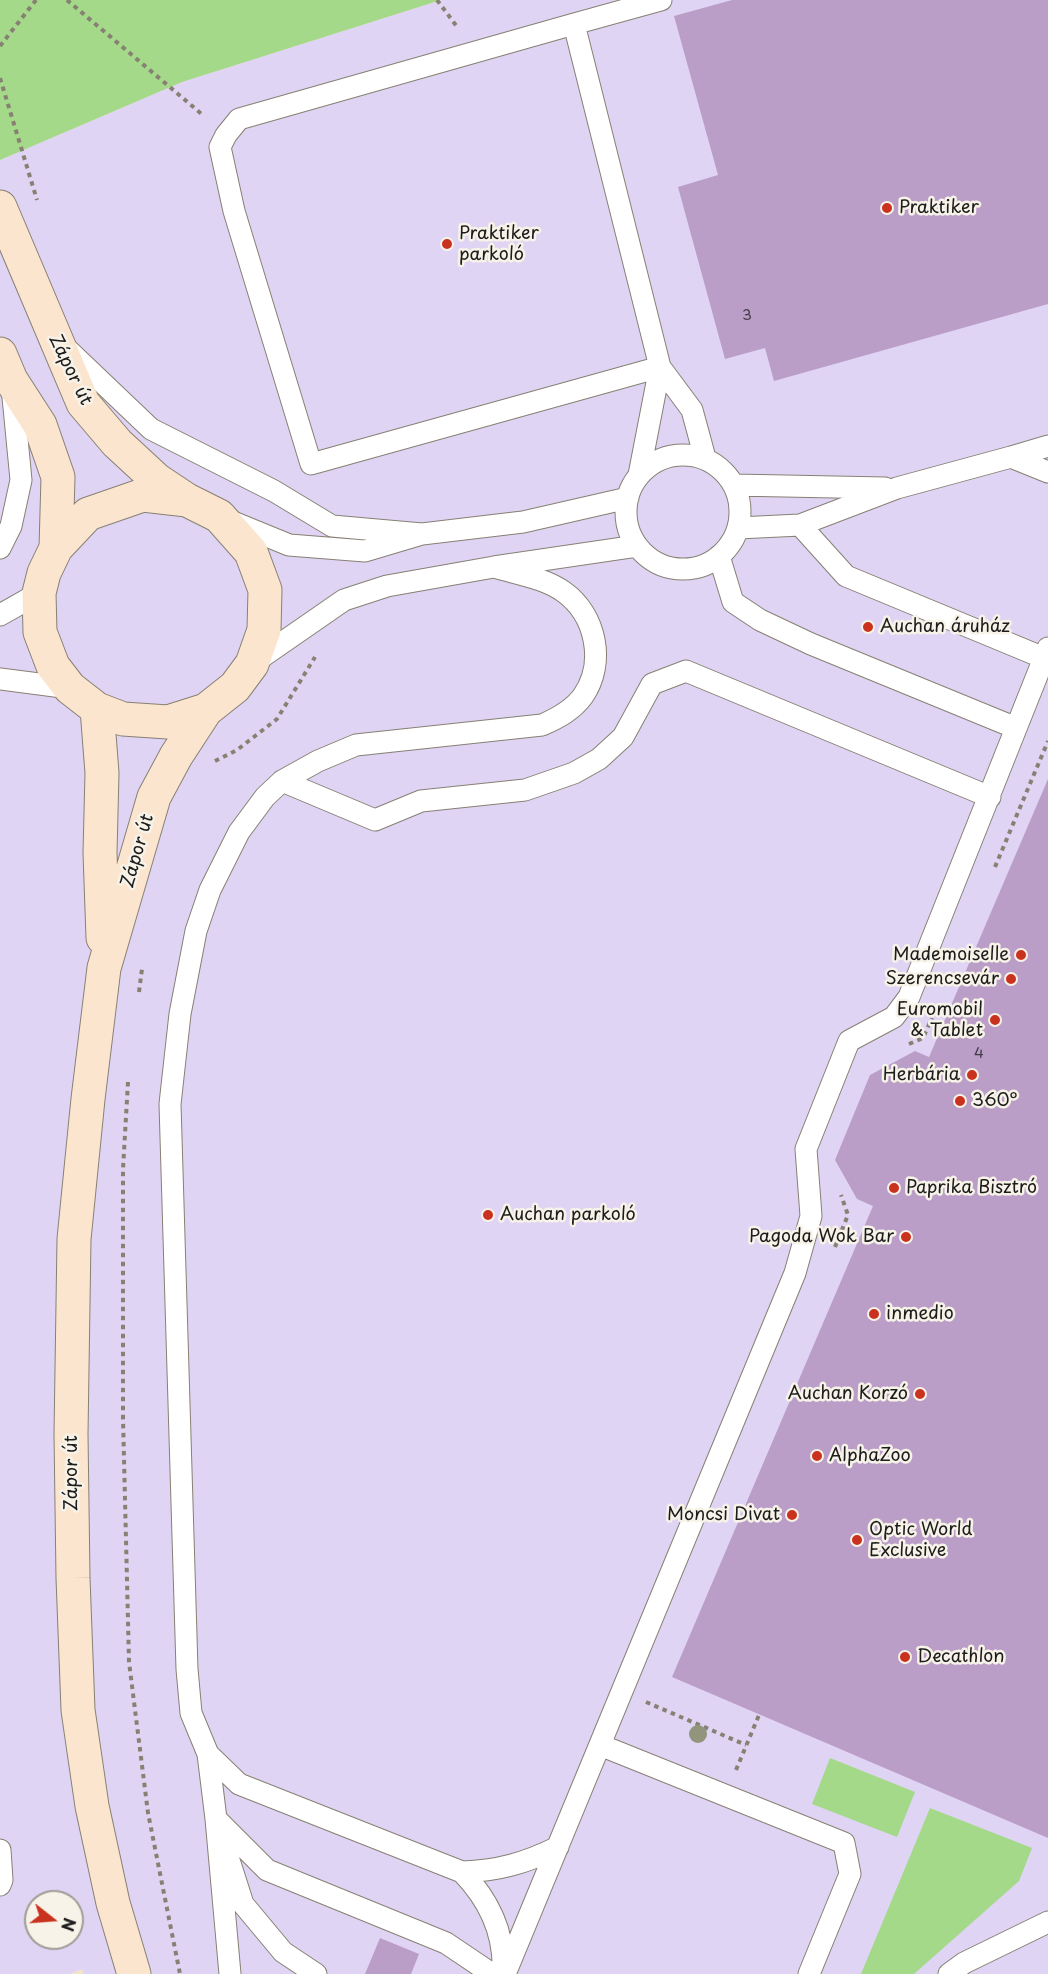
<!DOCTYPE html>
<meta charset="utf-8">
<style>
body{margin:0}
#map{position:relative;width:1048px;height:1974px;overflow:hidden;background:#f2e4ca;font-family:"Playpen Sans",sans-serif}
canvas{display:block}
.north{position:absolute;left:24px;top:1890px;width:60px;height:60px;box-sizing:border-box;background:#f7f3e8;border:2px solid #9f9d96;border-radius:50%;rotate:107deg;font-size:16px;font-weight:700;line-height:24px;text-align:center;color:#1c1c1c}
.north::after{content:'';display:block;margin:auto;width:21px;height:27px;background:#c8321e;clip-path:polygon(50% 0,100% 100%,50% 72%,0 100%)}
</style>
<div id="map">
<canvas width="1048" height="1974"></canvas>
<div class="north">N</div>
</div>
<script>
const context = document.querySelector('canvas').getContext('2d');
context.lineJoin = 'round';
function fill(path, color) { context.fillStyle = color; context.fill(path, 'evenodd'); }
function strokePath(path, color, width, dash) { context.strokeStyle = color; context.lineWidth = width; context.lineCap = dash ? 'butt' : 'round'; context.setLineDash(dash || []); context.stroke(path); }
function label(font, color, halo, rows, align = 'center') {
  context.font = font + ' "Playpen Sans",sans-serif'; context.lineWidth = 5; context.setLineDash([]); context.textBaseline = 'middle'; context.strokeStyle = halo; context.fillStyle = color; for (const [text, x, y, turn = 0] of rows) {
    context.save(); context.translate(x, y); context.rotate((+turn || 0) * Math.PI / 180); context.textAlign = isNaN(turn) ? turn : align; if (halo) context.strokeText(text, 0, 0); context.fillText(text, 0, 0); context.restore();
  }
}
fill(new Path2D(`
 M441 0H1048V1974H84L82 1969 70 1974H0V160L182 82ZM36 1902H72V1938H36Z`), '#e0d4f4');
fill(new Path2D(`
 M0 0H441L182 82 0 160Z
 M830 1758 915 1792 897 1837 812 1804Z
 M930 1808 1032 1848 1019 1881 914 1974H861Z`), '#a3d989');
fill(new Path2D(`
 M732 0H1048V304L774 381 765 348 725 359 678 187 718 175 674 16Z
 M1048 779V1838L672 1677 873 1206 857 1199 835 1160 870 1075 915 1051 929 1057Z
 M380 1938 419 1954 411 1974H365Z`), '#ba9ec8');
const lane = new Path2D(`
 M574 24 660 367 311 464 234 211 220 147 226 135 239 119Z
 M574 24 661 0
 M66 348 151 429 274 491 332 526 422 534
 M660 367 692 410 705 458
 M626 512a57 57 0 1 1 114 0a57 57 0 1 1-114 0Z
 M1011 457 1048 446
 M639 475 660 367
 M734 485 885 488
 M228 520 289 545 365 551 422 534 523 522 628 498
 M800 525 846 576 1044 658
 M738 528 800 525 897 488 1011 457 1048 472
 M0 548 11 526 21 480 12 387
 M719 556 733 602 760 620 811 644 1016 728
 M494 567C517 574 545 578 564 592 596 615 606 663 583 696 573 710 558 718 542 725L356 745 318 761 282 781 265 797 239 832 210 890 196 931 180 1014 170 1104 187 1669 191 1713 208 1754 239 1784 462 1872C497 1871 526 1863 558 1847
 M0 615 39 593
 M253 663 344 600 387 586 494 567 637 546
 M0 679 70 688
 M282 781 375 820 421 801 525 790 574 773 599 759 623 737 652 684 686 671 990 797
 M600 1745 844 1843 850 1874 809 1974
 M208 1754 216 1819 230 1974
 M216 1819 267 1870 446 1943 492 1974
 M0 1850 2 1880 0 1885
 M228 1857 243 1904 283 1952 316 1974
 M462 1872C489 1900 505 1933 503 1973
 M505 1974 795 1273 811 1216 806 1149 849 1041 894 1017 909 997 1048 648
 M949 1974 964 1963 1048 1922`);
const secondary = new Path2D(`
 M0 207 83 403 117 443 157 480 187 500 219 516 251 552 265 590 264 630 252 664 235 687 206 710 168 722 123 719 97 709 70 688 53 666 40 632 39 593 44 573 56 548 88 514 143 495 187 500
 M0 354 11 380 40 425 58 477 56 548
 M97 709 102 773 100 853 103 938
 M134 1974 113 1903 92 1806 78 1710 73 1578 71 1434 74 1239 88 1099 104 968 154 797 176 756 206 710`);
strokePath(lane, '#878073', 23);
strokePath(secondary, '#878073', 35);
strokePath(new Path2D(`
 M67 0 204 116
 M437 0 458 28
 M0 46 36 0
 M0 78 37 200
 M215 761 237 750 277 719 315 657
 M995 867 1048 741
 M139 992 142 969
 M909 1044 923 1038 932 1018
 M128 1082 123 1169V1418L129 1662 148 1813 180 1974
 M835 1247 848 1215 841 1195
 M646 1702 746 1745
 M736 1770 759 1715`), '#878073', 4, [4.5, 4.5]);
strokePath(lane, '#fff', 21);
strokePath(secondary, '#fbe5cf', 33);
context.fillStyle = '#92957c';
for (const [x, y] of [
 [698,1734]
]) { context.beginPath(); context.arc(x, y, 9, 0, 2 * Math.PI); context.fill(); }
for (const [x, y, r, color] of [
 [887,208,6,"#c8321e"],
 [447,244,6,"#c8321e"],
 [868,627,6,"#c8321e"],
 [1021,955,6,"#c8321e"],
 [1011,979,6,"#c8321e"],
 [995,1020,6,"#c8321e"],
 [972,1075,6,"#c8321e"],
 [960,1101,6,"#c8321e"],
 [894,1188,6,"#c8321e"],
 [488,1215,6,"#c8321e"],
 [906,1237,6,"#c8321e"],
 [874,1314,6,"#c8321e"],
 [920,1394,6,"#c8321e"],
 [817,1456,6,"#c8321e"],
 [792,1515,6,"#c8321e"],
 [857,1540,6,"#c8321e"],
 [905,1657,6,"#c8321e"]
]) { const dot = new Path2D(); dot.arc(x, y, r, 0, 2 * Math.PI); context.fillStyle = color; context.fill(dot); strokePath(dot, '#f7f3e8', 2); }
label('15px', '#443c47', null, [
 ["3",747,316],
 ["4",979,1054]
]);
label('18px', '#1c1c1c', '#f7f3e8', [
 ["Praktiker",899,208],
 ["Praktiker",459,234],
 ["parkoló",459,255],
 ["Auchan áruház",880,627],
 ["Mademoiselle",1009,955,"right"],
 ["Szerencsevár",999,979,"right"],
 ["Euromobil",983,1010,"right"],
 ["& Tablet",983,1031,"right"],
 ["Herbária",960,1075,"right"],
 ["360°",972,1101],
 ["Paprika Bisztró",906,1188],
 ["Auchan parkoló",500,1215],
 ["Pagoda Wok Bar",894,1237,"right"],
 ["inmedio",886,1314],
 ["Auchan Korzó",908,1394,"right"],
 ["AlphaZoo",829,1456],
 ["Moncsi Divat",780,1515,"right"],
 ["Optic World",869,1530],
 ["Exclusive",869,1551],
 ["Decathlon",917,1657]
], 'left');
label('18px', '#1c1c1c', '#f7f3e8', [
 ["Zápor út",70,370,64],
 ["Zápor út",138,851,-74],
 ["Zápor út",72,1473,-90]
]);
</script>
